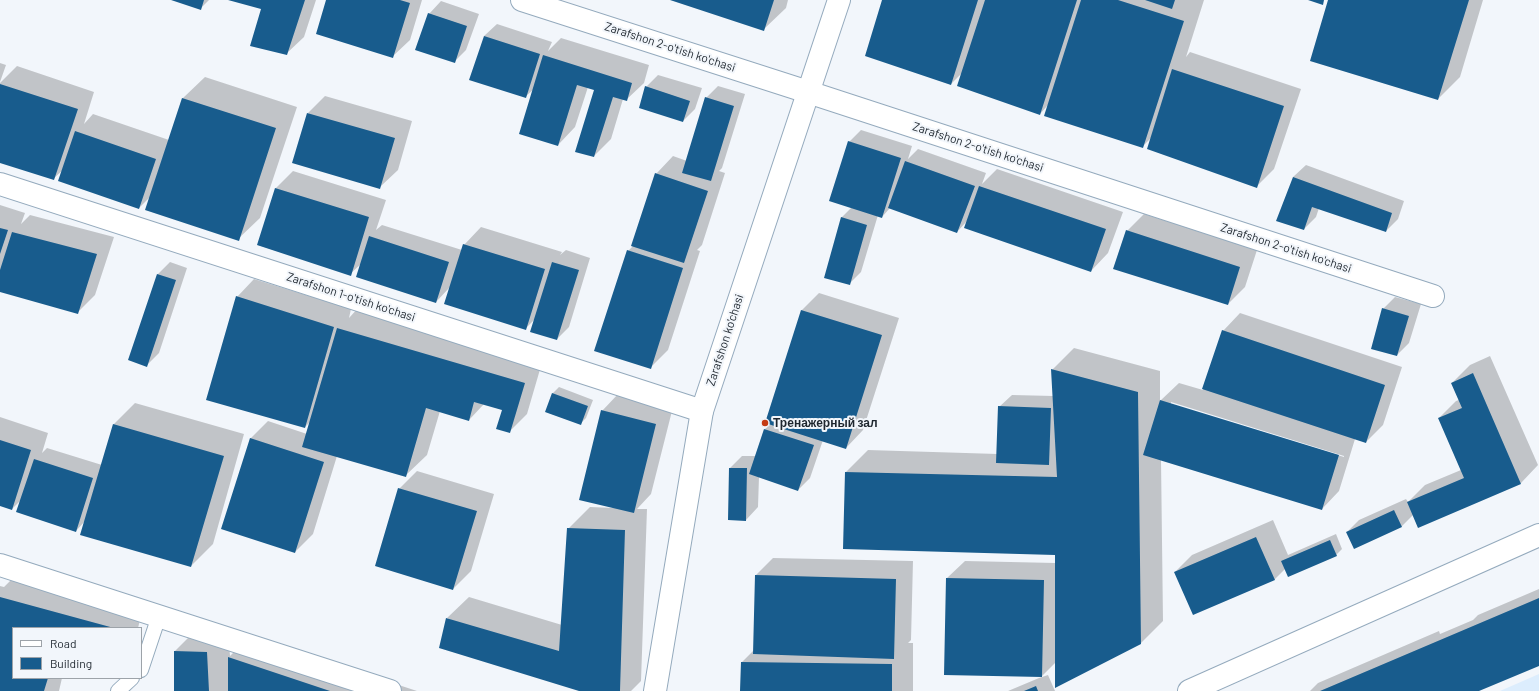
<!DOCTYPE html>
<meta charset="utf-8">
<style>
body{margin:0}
#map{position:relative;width:1539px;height:691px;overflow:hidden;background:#f2f6fb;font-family:Barlow,sans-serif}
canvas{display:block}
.legend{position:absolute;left:12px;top:627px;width:130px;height:52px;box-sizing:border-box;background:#f2f6fb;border:1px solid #9da3a9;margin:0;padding:5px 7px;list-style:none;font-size:12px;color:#1e262e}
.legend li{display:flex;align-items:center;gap:8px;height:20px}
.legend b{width:20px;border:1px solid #9da3a9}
</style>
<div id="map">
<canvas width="1539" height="691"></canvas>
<ul class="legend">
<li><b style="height:5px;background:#fff"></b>Road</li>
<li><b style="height:11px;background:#185c8d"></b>Building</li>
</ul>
</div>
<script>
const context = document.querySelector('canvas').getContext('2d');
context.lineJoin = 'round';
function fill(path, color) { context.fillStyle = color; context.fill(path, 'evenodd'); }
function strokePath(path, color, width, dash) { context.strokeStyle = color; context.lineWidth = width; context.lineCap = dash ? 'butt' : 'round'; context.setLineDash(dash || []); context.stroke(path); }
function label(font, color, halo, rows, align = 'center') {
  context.font = font + ' Barlow,sans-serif'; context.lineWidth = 4; context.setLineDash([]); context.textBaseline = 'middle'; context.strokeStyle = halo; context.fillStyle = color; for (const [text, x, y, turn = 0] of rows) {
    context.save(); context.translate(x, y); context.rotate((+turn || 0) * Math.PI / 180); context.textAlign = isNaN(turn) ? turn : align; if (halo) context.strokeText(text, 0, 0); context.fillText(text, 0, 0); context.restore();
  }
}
fill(new Path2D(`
 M1539 674V691H1500Z`), '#dcedfd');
fill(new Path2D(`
 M173 0H209L201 8Z
 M230 0H316L304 37 286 54 263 8Z
 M327 0H422L410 40 392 57Z
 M672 0H788L786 8 764 29Z
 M883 0H1204L1186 57 1190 52 1301 89 1274 169 1257 186 1152 137 1142 147 1048 105 1040 114 962 73 951 84Z
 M1329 0H1483L1460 77 1438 99Z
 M441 1 479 14 466 50 454 62 429 14Z
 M497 24 552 42 548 51 561 38 649 65 644 83 626 100 623 99 611 139 594 156 596 89 588 87 575 127 558 145 534 89 525 97 484 36Z
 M0 63 6 65 0 82Z
 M17 66 94 92 84 124 93 114 169 140 183 98 205 77 297 107 260 218 238 239 151 196 139 208 63 170 53 179 0 162V83Z
 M658 75 702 88 695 109 683 121 646 87Z
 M718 86 745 94 722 168 719 171 725 173 702 245 697 250 700 251 668 350 650 368 628 251 633 246 656 174 673 156 687 161 706 98Z
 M325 96 412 121 398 170 380 187 308 113Z
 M861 130 912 146 908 159 918 149 986 173 982 184 997 169 1123 212 1108 253 1091 271 967 221 957 232 890 208 882 217 878 215 861 272 849 284 825 277 842 217 852 207 849 142Z
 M1306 165 1404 201 1398 219 1386 231 1319 208 1316 217 1304 229 1293 177Z
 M293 171 386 200 376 230 382 225 462 250 464 245 481 227 562 252 560 255 566 250 590 258 569 327 557 339 536 318 526 328 450 287 436 302 361 264 350 274 258 245 276 188Z
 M0 205 25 213 21 224 30 215 114 237 95 295 78 312 0 291Z
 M1144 214 1257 250 1245 287 1228 304 1127 231Z
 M170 262 187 268 159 353 147 365 129 360 158 274Z
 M254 279 351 309 349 318 359 307 541 366 527 414 509 432 503 410 484 404 469 420 440 411 427 455 405 476 337 456 313 534 295 552 250 439 268 421 307 434 311 421 305 427 237 297Z
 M819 293 899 318 863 430 846 448 823 440 810 478 798 490 759 477 758 507 746 520 729 519 730 468 742 456H756L765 429 771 424 766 423 802 310Z
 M1395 297 1421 304 1409 343 1397 355 1383 309Z
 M1240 313 1402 367 1383 425 1366 442 1355 439 1339 491 1322 509 1161 459 1163 621 1141 643 1056 662 1042 676 947 578 965 561 1056 563V554L844 548 846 472 868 450 998 454 999 407 1012 395 1054 396 1052 370 1074 348 1160 371V401L1179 383 1203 390 1223 331ZM1171 402 1344 456V457L1171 404Z
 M1490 356 1538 465 1521 483 1418 527 1413 515 1401 527 1347 532 1359 520 1406 499 1408 502 1425 485 1461 470 1439 418 1456 401 1459 400 1452 383 1470 365Z
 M559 387 593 400 586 418 580 424 546 412 553 393Z
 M619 393 673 407 651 494 637 509H647L641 681 631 691H583L447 618 469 597 562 625 568 529 590 507 614 508 602 411Z
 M135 403 244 434 213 544 191 566 85 521 76 531 22 499 12 509 0 505V417L48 433 42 453 47 448 102 465 114 424Z
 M417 471 494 494 471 571 453 589 399 489Z
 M1273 520 1288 555 1336 534 1342 549 1336 555 1285 569 1274 580 1175 572 1192 555Z
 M773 558 913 561 911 640 908 643H913V691H741L742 662 754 650 756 575Z
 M17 574 143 608 138 628H13V678H62L59 691H0V586L4 587Z
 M1539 589V664L1476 691H1310L1318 683 1439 631 1440 634 1473 620 1478 615Z
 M196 630 228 631 230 656 250 636 417 691H175V651Z
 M1048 675 1055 691H1008L1039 678Z`), '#0003');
fill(new Path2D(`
 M171 0H204L201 10Z
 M228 0H305L287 55 250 46 261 9Z
 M326 0H400L410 3 393 58 316 34Z
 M670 0H774L764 31Z
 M882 0H978L951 85 865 56Z
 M985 0H1077L1040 115 957 86Z
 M1081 0H1118L1184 21 1143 148 1044 116Z
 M1145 0H1175L1172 9Z
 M1308 0H1324L1323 5Z
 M1328 0H1469L1438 100 1310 61Z
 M428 13 467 26 455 63 415 50Z
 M484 36 540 54 526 98 469 80Z
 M543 55 632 83 627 101 613 97 594 157 575 152 594 90 577 85 558 146 519 134Z
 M1172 69 1284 106 1257 188 1147 149Z
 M0 84 78 109 54 180 0 163Z
 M645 86 690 101 683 122 639 108Z
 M705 97 734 106 711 181 682 173Z
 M182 98 276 128 239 241 145 210Z
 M307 113 395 138 380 189 292 163Z
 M75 131 156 159 139 209 58 181Z
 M848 141 901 158 882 218 829 201Z
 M905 161 975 186 957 233 888 208Z
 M655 173 708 191 684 263 631 246Z
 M1293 177 1392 213 1386 232 1312 207 1304 230 1276 221Z
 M979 186 1106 229 1091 272 964 228Z
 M275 188 369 217 351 276 257 245Z
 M841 217 867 225 850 285 824 278Z
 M0 228 8 230 0 254Z
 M1126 230 1240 267 1228 305 1113 269Z
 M12 232 97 254 78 314 0 292V270Z
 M369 236 449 262 436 303 356 277Z
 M463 244 545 269 526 330 444 304Z
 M627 250 683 268 651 369 594 351Z
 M552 262 579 270 557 340 530 332Z
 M157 274 176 280 147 367 128 360Z
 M236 296 334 327 305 428 206 400Z
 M1382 308 1409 316 1397 356 1371 349Z
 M801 310 882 335 846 449 765 423Z
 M337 328 525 383 510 433 496 429 502 410 474 402 469 421 426 408 406 477 302 447Z
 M1222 330 1385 385 1366 443 1202 389Z
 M1051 369 1138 392 1141 644 1055 688V555L843 549 845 472 1057 477Z
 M1473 373 1521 484 1418 528 1407 502 1464 478 1438 418 1462 408 1451 383Z
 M552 393 588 406 581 425 545 412Z
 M1160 400 1339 455 1322 510 1143 455Z
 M998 406 1051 408 1049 465 996 463Z
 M601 410 656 424 634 513 579 500Z
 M113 424 224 456 191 567 80 535Z
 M764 429 814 445 798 491 749 474Z
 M250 438 324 462 295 553 221 529Z
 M0 440 31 450 12 510 0 506Z
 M34 459 93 478 76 532 16 512Z
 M729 468H747L746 521 728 520Z
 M398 488 477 511 453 590 375 566Z
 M1394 510 1402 527 1354 549 1346 532Z
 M567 528 625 530 620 691H579L439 648 446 618 559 651Z
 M1256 537 1275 580 1193 615 1174 572Z
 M1330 540 1337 556 1288 577 1281 561Z
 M755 575 896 579 894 659 753 654Z
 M946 578 1044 580 1042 677 944 675Z
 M0 597 114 628H13V678H48L44 691H0Z
 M1539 598V666L1479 691H1320Z
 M174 651 207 652 209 691H174Z
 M228 657 330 691H228Z
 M741 662 892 664V691H740Z
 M1036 686 1038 691H1024Z`), '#185c8d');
const service = new Path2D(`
 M141 670 159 616
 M118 691 132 678`);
const minor = new Path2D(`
 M522 0 808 92 1433 296
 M0 184 702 411
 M0 565 390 691
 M1189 691 1539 535`);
const tertiary = new Path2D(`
 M655 691 702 411 839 0`);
strokePath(service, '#94aabd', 16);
strokePath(minor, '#94aabd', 24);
strokePath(tertiary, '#94aabd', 24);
strokePath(service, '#fff', 14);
strokePath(minor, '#fff', 22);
strokePath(tertiary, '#fff', 22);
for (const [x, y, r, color] of [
 [765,423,4,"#c43b14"]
]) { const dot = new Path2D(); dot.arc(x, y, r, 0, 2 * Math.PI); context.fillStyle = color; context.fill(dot); strokePath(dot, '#f2f6fb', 1.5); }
label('12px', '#1e262e', '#f2f6fb', [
 ["Zarafshon 2-o'tish ko'chasi",670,47,18],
 ["Zarafshon 2-o'tish ko'chasi",978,147,18],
 ["Zarafshon 2-o'tish ko'chasi",1286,248,18],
 ["Zarafshon 1-o'tish ko'chasi",351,297,18],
 ["Zarafshon ko'chasi",725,340,-72]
]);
label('bold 12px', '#1e262e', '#f2f6fb', [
 ["Тренажерный зал",773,423]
], 'left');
</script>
